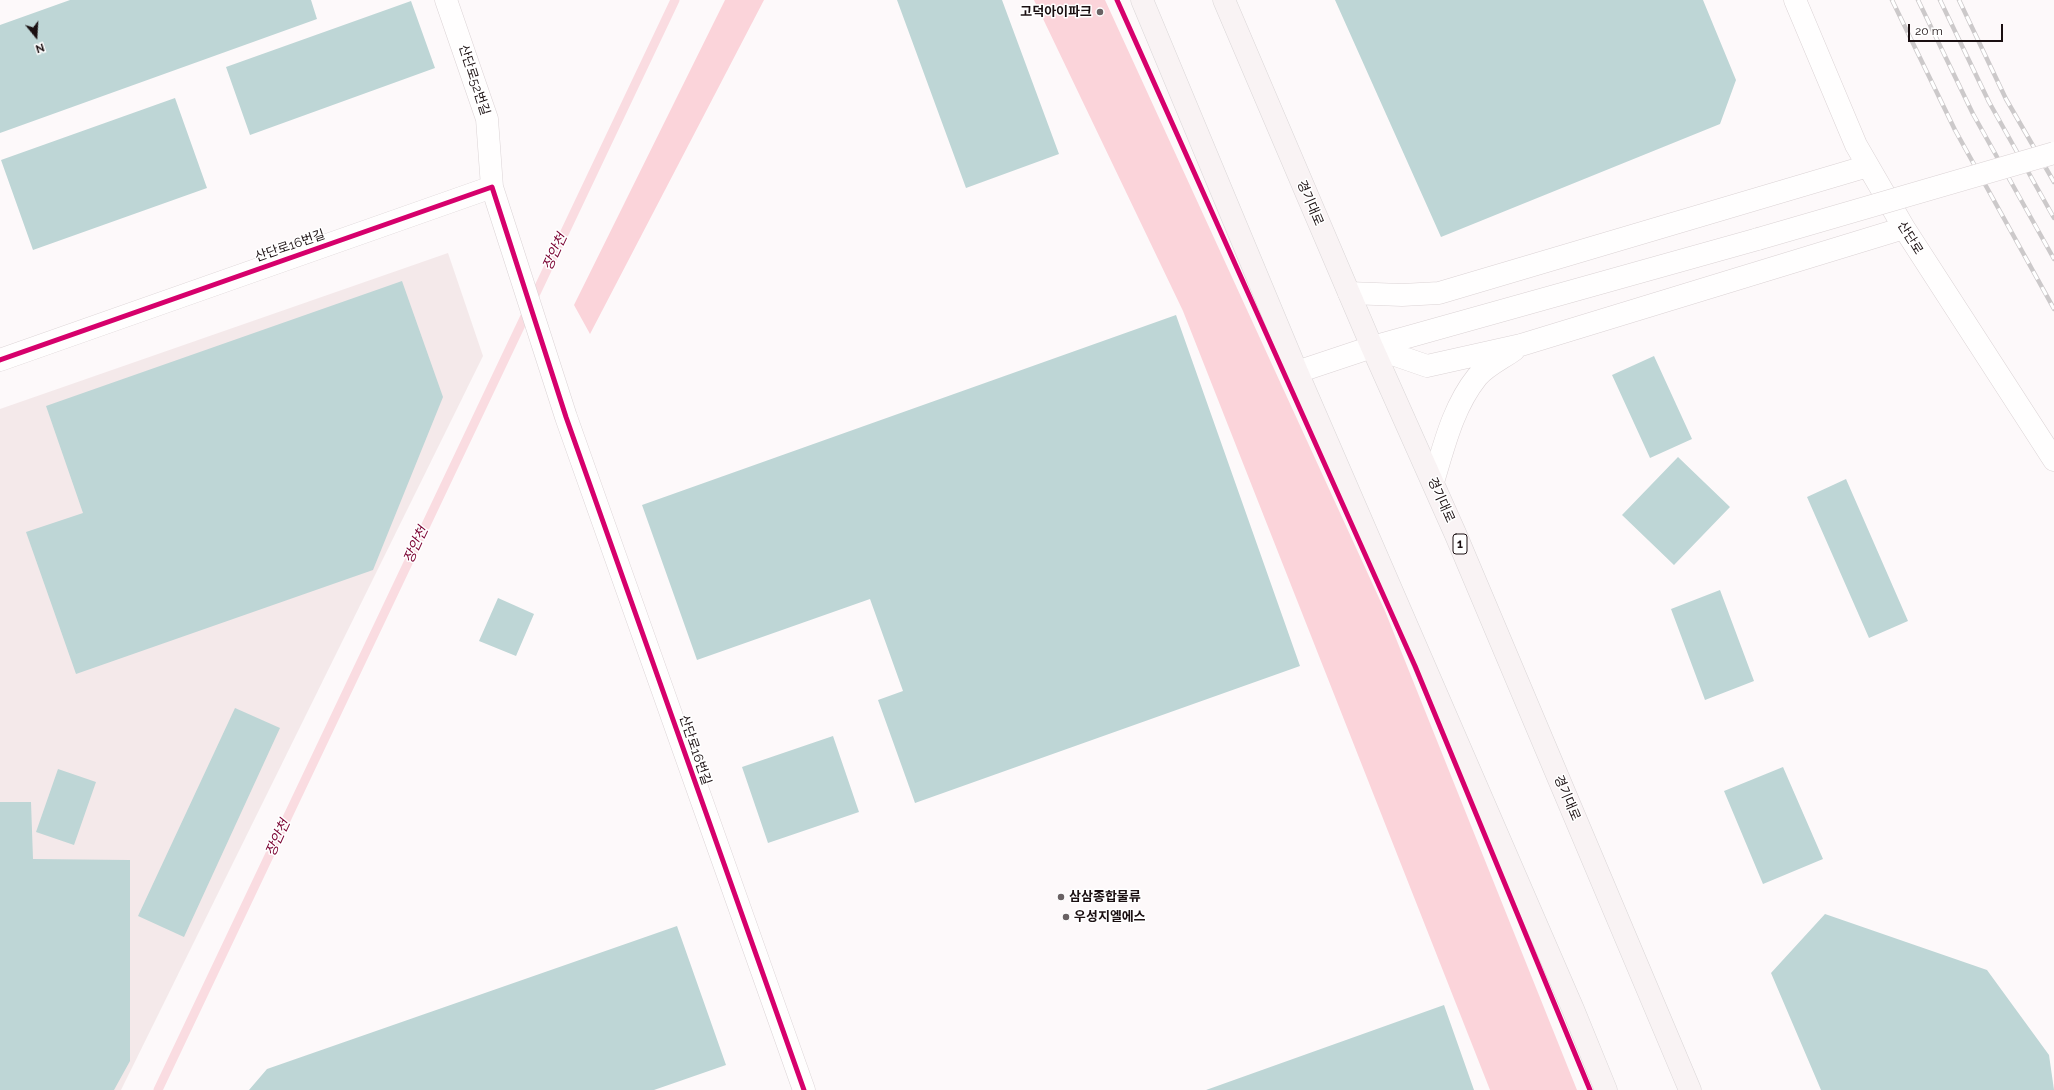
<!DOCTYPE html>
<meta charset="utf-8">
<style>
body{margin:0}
#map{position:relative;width:2054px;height:1090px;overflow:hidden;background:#fdf9fa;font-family:Raleway,sans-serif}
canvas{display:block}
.north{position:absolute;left:16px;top:16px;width:40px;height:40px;-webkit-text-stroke:3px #fff;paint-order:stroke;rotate:162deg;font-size:11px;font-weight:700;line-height:16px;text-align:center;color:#1a0f11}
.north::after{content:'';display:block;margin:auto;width:14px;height:18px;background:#1a0f11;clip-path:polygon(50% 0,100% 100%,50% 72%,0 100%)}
.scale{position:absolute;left:1908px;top:24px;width:95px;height:18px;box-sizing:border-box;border:2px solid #1a0f11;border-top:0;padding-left:5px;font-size:12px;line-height:14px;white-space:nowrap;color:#1a0f11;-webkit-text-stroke:3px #fff;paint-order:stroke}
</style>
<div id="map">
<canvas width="2054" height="1090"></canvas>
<div class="north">N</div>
<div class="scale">20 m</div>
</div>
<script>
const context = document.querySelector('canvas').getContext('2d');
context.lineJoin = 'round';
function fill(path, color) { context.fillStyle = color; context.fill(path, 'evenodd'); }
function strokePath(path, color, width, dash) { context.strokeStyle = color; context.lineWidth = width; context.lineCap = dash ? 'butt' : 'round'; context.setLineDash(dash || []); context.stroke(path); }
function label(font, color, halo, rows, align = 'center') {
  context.font = font + ' Raleway,"Noto Sans KR",sans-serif'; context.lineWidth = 3; context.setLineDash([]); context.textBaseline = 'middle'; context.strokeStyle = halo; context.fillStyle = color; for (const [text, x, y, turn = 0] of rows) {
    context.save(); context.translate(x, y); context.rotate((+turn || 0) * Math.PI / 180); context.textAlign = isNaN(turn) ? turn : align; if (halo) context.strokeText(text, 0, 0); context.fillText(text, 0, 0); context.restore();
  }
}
fill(new Path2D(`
 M448 253 483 356 121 1090H0V409Z`), '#f4e9ea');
fill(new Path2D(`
 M725 0H764L590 334 574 305Z
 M1034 0H1105L1385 611 1577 1090H1490L1183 311Z`), '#fbd4da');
strokePath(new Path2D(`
 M158 1090 675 0`), '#fadce1', 9);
fill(new Path2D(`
 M70 0H311L317 19 0 133V25Z
 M897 0H1002L1059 154 966 188Z
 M1335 0H1703L1736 80 1720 124 1441 237Z
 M411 1 435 68 250 135 226 67Z
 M175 98 207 188 33 250 1 160Z
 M402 281 443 397 373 570 76 674 26 532 83 513 46 406Z
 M1176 315 1300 666 915 803 878 700 903 691 870 599 697 660 642 505Z
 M1654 356 1692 439 1650 458 1612 375Z
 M1678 457 1730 507 1674 565 1622 515Z
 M1846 479 1908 621 1869 638 1807 497Z
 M1720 590 1754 681 1705 700 1671 609Z
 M498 598 534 614 516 656 479 641Z
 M235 708 280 728 184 937 138 916Z
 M833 736 859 812 768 843 742 767Z
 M1783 767 1823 859 1763 884 1724 791Z
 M58 769 96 782 74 845 36 832Z
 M0 802H31L33 859 130 860V1061L114 1090H0Z
 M1825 914 1987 970 2049 1055 2054 1090H1821L1771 973Z
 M677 926 726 1065 654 1090H249L267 1069Z
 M1444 1005 1474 1090H1206Z`), '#bed6d6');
const minor = new Path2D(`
 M446 0 487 119 492 187
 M1795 0 1856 145 1904 228 2054 460
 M1349 293 1402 295 1439 293 1868 166
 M1372 347 1427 366 1521 345 1904 228
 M0 360 492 187 566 417 804 1090
 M1297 372 1372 347 1758 239
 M1433 482C1444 446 1453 407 1477 377 1486 366 1503 358 1514 350`);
const major = new Path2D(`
 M1142 0 1297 372 1573 1009 1606 1090
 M1224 0 1372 347 1455 533 1690 1090`);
strokePath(minor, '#dbd3d5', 23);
strokePath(major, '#dad6d7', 23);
strokePath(minor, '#fffefe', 22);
strokePath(major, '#f9f3f4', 22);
const rail = new Path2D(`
 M1892 0 1955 130 2054 309
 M1918 0 1973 114 2054 259
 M1940 0 1989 102 2054 218
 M1959 0 2006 99 2054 182`);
strokePath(rail, '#ccc9ca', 4.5);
strokePath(rail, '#fff', 3, [9]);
const minorBridge = new Path2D(`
 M1758 239 2054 153`);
strokePath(minorBridge, '#dbd3d5', 23, []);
strokePath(minorBridge, '#fffefe', 22);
strokePath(new Path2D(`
 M1117 0 1415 666 1590 1090
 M0 360 492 187 566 417 804 1090`), '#d6006c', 5);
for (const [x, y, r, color] of [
 [1100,12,4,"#696163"],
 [1061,897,4,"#696163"],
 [1066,917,4,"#696163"]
]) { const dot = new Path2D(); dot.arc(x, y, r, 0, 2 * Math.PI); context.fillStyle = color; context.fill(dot); strokePath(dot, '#fff', 1.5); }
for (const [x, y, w] of [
 [1460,544,14]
]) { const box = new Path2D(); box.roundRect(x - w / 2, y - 10, w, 20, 3); context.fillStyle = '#fff'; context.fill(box); strokePath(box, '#1a0f11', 1); }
label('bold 12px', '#1a0f11', null, [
 ["1",1460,544]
]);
label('bold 13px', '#1a0f11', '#fff', [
 ["고덕아이파크",1092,12,"right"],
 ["삼삼종합물류",1069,897],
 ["우성지엘에스",1074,917]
], 'left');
label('13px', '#1a0f11', '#fff', [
 ["산단로52번길",474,80,72],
 ["경기대로",1310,203,67],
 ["산단로",1910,238,58],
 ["산단로16번길",290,246,-19],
 ["경기대로",1441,500,66],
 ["산단로16번길",695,750,71],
 ["경기대로",1567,798,67]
]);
label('italic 14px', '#7a0231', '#fff', [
 ["장안천",555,252,-65],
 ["장안천",416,545,-65],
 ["장안천",278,838,-65]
]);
</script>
